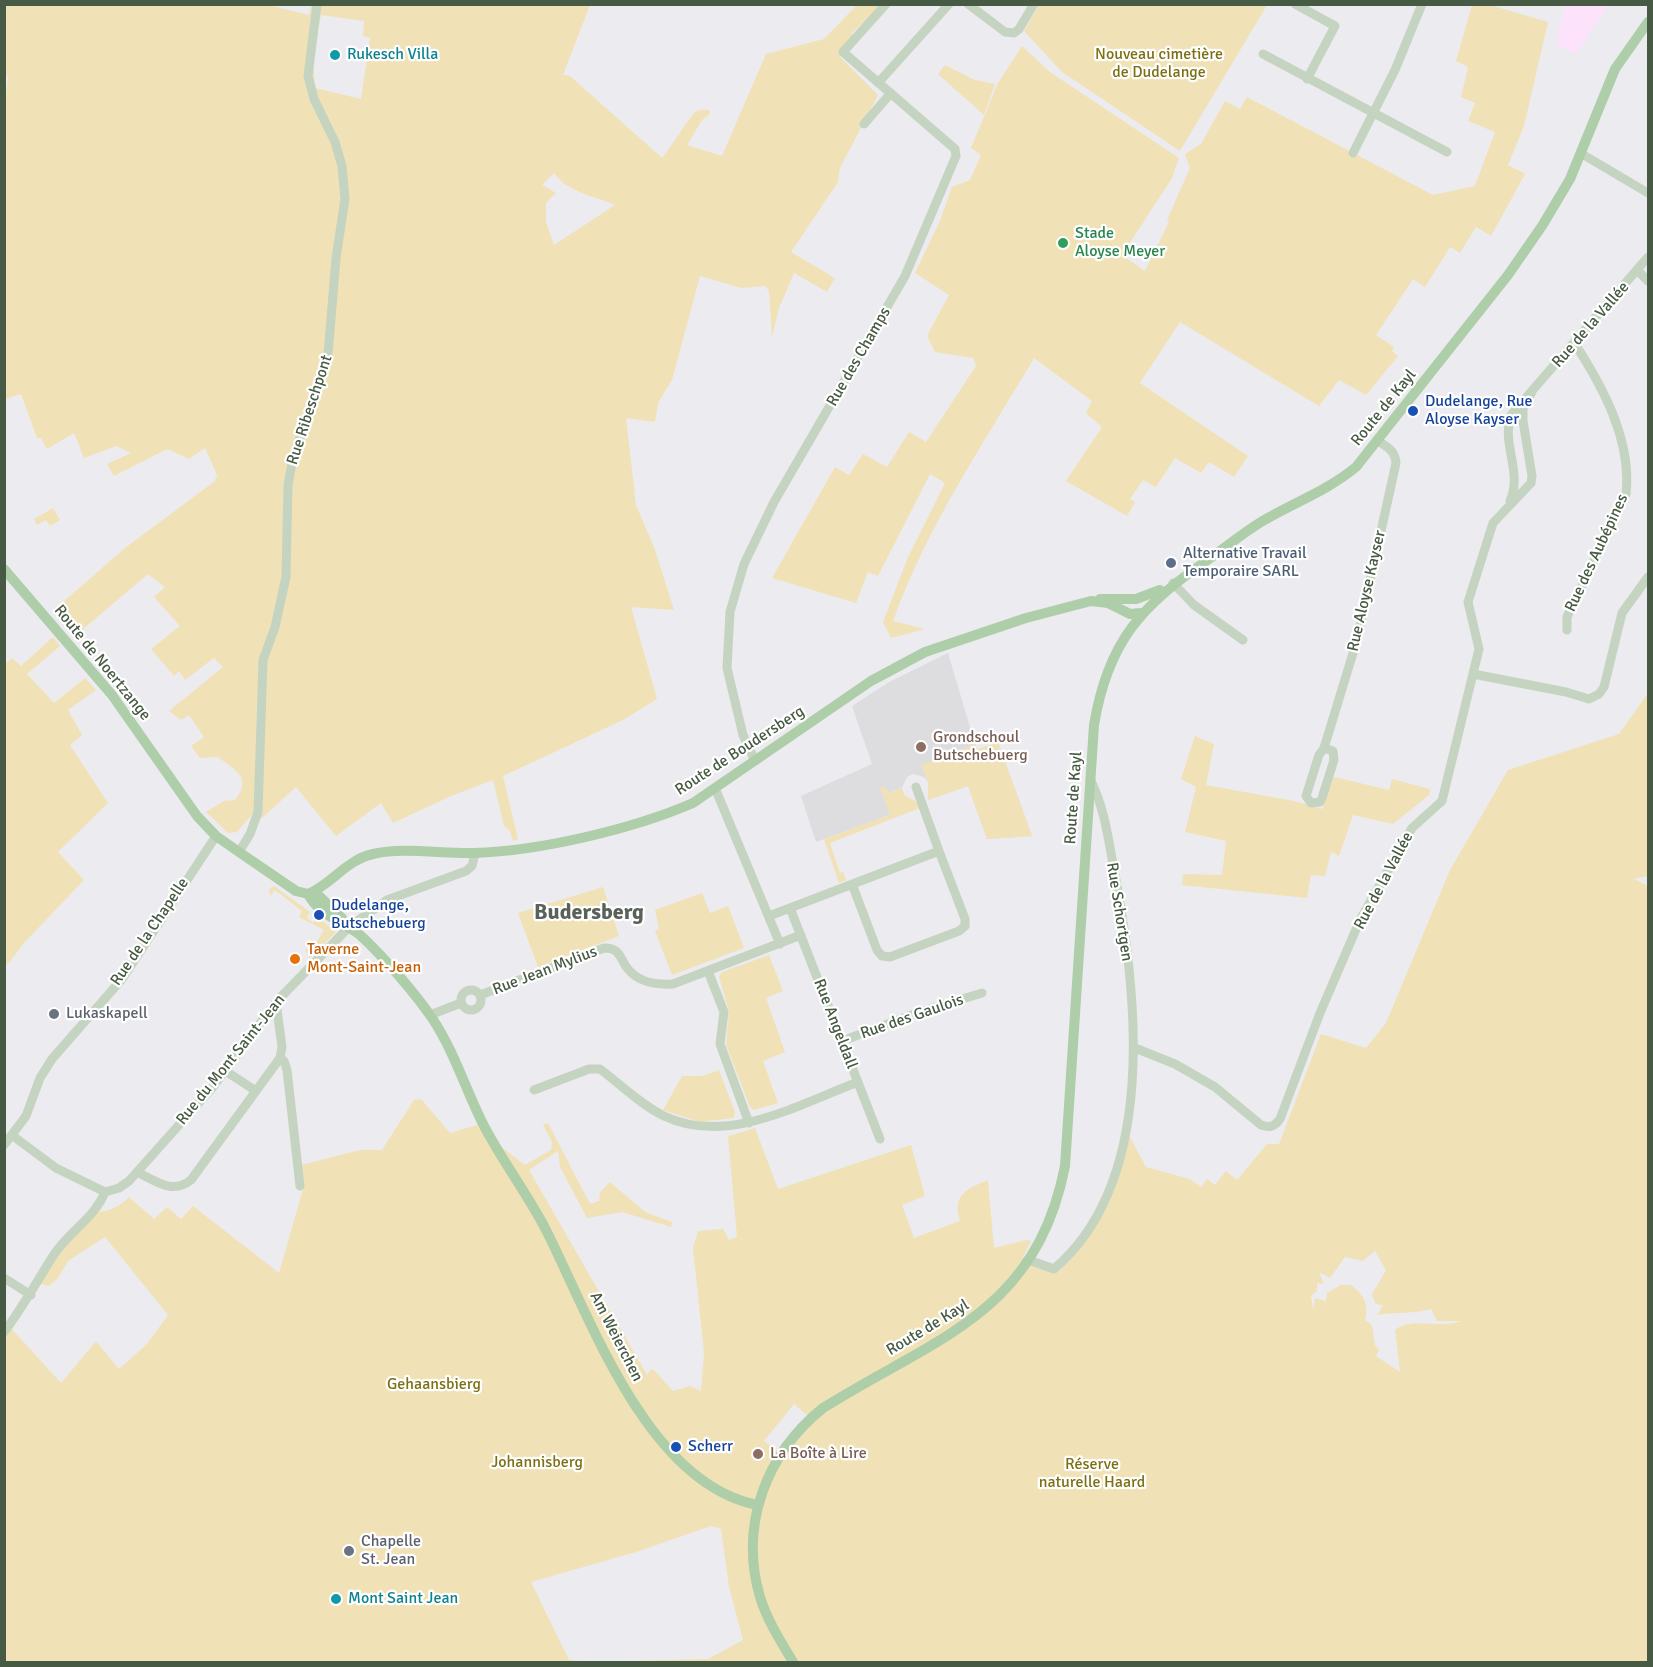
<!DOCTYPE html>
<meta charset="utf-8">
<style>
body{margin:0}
#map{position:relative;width:1653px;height:1667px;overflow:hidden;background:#ecebef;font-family:Signika,sans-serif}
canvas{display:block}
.frame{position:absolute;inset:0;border:6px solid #475a43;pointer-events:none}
</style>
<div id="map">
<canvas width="1653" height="1667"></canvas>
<div class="frame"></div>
</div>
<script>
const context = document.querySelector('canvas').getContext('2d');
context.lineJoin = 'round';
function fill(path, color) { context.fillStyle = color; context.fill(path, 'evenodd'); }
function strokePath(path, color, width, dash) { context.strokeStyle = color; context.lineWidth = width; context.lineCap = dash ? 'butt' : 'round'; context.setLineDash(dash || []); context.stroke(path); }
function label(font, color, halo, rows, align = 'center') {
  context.font = font + ' Signika,sans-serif'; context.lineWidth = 4.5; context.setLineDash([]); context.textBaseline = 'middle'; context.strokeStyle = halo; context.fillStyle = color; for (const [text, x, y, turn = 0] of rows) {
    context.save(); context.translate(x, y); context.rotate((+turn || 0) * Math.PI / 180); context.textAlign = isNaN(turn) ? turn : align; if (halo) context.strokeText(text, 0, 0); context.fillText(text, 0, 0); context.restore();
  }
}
fill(new Path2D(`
 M1564 5H1609L1576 54 1557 45Z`), '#fce2fa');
fill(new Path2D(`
 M948 653 975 744 978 749 998 742 1032 836 987 839 968 786 928 800V782L924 777 913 774 907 777 902 788 888 793 890 815 816 842 801 796 872 764 852 706 889 682Z`), '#dddde0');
fill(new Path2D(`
 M264 4 309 15 311 4 590 5 563 75 570 76 662 158C669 150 691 115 695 112 700 109 704 109 709 110L710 114 702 120 687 145 722 156 766 54 824 39 857 5H881L852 33V42L840 57 878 95 840 168 838 182 791 252 835 278 827 292 794 273 779 308 772 337 769 291 765 286 741 288 700 276 672 380 658 403 655 422 626 418 636 505 654 547 674 610 631 607 657 699 623 720 503 776 518 839 513 841 510 831 504 826 493 780 451 796 393 823 381 803 336 836 296 787 260 820 262 792 257 699 254 812 237 832 228 833 206 812 224 801 235 800C253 778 235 770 218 757L200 758 191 746 204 737 189 715 181 720 169 711 223 667 214 658 185 680 179 671 174 676 151 649 180 626 154 597 165 587 148 574 75 636 54 610 125 548 215 481 216 476 218 477 205 448 189 459 167 449 114 476 107 464 131 453 116 446 84 458 74 433 47 449 41 438H37L21 394 5 399 4 119 8 76 4 75 5 5ZM321 15 364 21 363 36 370 38 361 99 315 88 313 55ZM554 173C567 192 594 196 615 205L554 245 546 222V203L556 193 542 185ZM332 333 331 359 304 426 289 498V462L298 425Z
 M1039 5H1267L1180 151 1062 72 1024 31Z
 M1472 5H1490L1548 22 1524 126 1508 165 1525 174 1491 236 1476 227 1460 253 1450 247 1425 287 1413 279 1376 335 1394 347 1392 351 1398 356 1366 395 1339 380 1319 406 1180 322 1140 383 1248 456 1234 477 1209 462 1201 473 1175 458 1156 487 1143 480 1130 499 1135 502 1127 516 1066 481 1102 427 1086 413 1092 401 1034 358C984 443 926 528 893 621L925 629 891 638 883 622 908 557 945 483 930 474 878 576 868 572 856 603 772 578 835 467 849 475 863 454 887 467 909 432 926 442 976 366 973 358 935 352 927 336 949 295 915 273 940 221 952 187 970 180 981 155 971 148 998 83 1022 46 1050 72 1179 158 1172 178 1122 255 1145 271 1169 222 1167 220 1190 168 1185 154 1201 144 1225 101 1240 109 1247 97 1433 195 1475 186 1495 132 1468 121 1475 103 1461 97 1468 67 1456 61Z
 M945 65 975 80 995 84 984 115 938 74Z
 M53 508 60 520 50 526 46 520 37 525 34 519Z
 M53 637 60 646 27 674 54 703 85 678 96 690 68 710 82 735 70 745 108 803 58 852 84 880 24 943 8 964 4 962 5 664 12 658 21 666Z
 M1648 693V876L1634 879 1648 886V1662H5V1331L9 1326 61 1383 96 1341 119 1369 147 1344 168 1315 105 1237 68 1261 58 1278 49 1286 38 1283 72 1233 93 1212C106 1213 120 1207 129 1197L154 1219 167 1207 181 1219 193 1206 279 1273 303 1189 301 1165 360 1150H382L414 1100 421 1099 450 1133 483 1123 491 1139 525 1165 551 1150 552 1142 543 1125 548 1123 590 1204 599 1201 600 1192 610 1182 645 1212 672 1222 671 1227 622 1212 587 1218 560 1167 558 1151 529 1170 647 1375 651 1369 655 1371 673 1391 690 1386 701 1391 704 1353 693 1248 698 1231 723 1229 729 1240 737 1237 728 1136 755 1128 778 1189 911 1145 925 1196 902 1205 914 1238 960 1221C952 1195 966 1189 988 1180L994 1248 1026 1240 1031 1241 1023 1257 1060 1271C1099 1225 1117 1195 1129 1135L1146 1167 1190 1179 1201 1187 1207 1179 1215 1185 1226 1171 1237 1180 1267 1144H1279L1321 1034 1366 1048 1386 1023 1450 870 1508 770 1619 734ZM1375 1251 1386 1270 1372 1294 1375 1303 1383 1306 1377 1315C1396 1312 1413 1314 1431 1309L1437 1321H1461C1440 1330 1414 1316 1395 1330L1400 1372 1376 1356 1379 1350 1375 1345 1372 1325 1365 1320C1369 1304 1364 1295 1351 1285H1341L1327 1293 1326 1301 1315 1298 1313 1309 1311 1296 1317 1291V1283L1324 1284 1319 1272 1330 1278 1345 1257 1363 1261ZM794 1404 810 1418 781 1452 764 1441ZM711 1526 721 1529 729 1587 743 1640 708 1659 595 1662 569 1660 531 1582 636 1552Z
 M1195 736 1214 744 1206 785 1294 801 1323 809 1330 776 1389 790 1392 779 1430 789 1429 795 1393 824 1353 815 1339 856 1331 852 1325 876 1311 875 1307 898 1182 885 1183 874 1222 875 1226 841 1185 832 1196 787 1181 779Z
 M998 742 1032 836 987 839 968 786 928 800V782L921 765 975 744 978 749Z
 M885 786 888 793 902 788 904 795 917 802 920 808 830 843 840 873 843 872 846 880 839 883 824 839 890 815 880 788Z
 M274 886 310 912 307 918 313 923 317 917 336 932 310 958 305 950 315 945 324 930 299 917 302 911 275 890 270 896 269 890Z
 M603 887 619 936 538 967 518 913Z
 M702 893 710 913 728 906 744 948 672 975 655 931 659 929 655 910Z
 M769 955 783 991 766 998 785 1052 763 1061 778 1103 754 1110 750 1107 726 1045 729 1011 719 977 722 972Z
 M719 1070 735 1112 734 1118 700 1122 663 1110 682 1076H702Z`), '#f0e2b6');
strokePath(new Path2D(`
 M968 4 1005 32 1014 33 1019 29 1034 4
 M1295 4 1335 26 1307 79
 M1263 54 1447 152
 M878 83 949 4
 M864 124 891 93
 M1353 153 1395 70 1422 4
 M1582 154 1648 193
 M1637 270 1648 281
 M1510 501C1523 471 1501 445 1511 415L1648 257
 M1173 583 1194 605 1243 640
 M1567 630V617L1626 494C1632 441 1603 387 1575 344
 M1473 674 1566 692 1589 699 1599 694 1604 687 1622 613 1648 577
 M1324 748 1357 640 1396 463C1395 451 1388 447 1378 441
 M1324 748 1333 751 1334 760 1322 798 1320 802 1311 803 1306 796 1319 755Z
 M755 761 743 735 727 668 730 612 744 564 774 502 905 276 956 156 955 149 843 52 886 4
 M916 787 939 851
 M715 788 780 944
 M239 852 250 834 258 812 263 660 275 627 286 577 288 485 293 458 328 355 336 258 345 199 342 166 335 142 314 99 308 76 317 4
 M790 908 880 1139
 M769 916 939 851 965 919V926L959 931 890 957 882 956 877 950 852 884
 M708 971 724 1012 720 1044 749 1123
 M461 1000a10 10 0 1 1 20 0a10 10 0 1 1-20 0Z
 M480 995 604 948C621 948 619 958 628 969 639 983 656 985 673 984L801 935
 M276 1002 282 1047 280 1058 284 1061 287 1070 300 1186
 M430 1015 461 1003
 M842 1041 917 1013 982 993
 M1135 1048 1175 1064 1215 1087 1261 1125C1270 1128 1274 1127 1280 1119L1320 1013 1360 920 1412 828 1442 801 1479 649 1468 602 1493 523 1531 483 1532 476 1523 421V409L1532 392
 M224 1070 256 1091
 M534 1090 589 1069H600C620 1084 641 1105 664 1116 727 1146 797 1105 858 1082
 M13 1136 56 1168 105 1192
 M4 1145 26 1116 40 1078 52 1059 122 979 216 836
 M137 1172C156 1181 172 1195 191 1180L280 1058
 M105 1192 119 1188 129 1181 212 1088 276 1002 349 927 387 900 466 871 472 866 475 853
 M1029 1260 1054 1269C1157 1181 1138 999 1116 880 1109 846 1106 810 1090 779
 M4 1278 31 1295
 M4 1332C23 1307 38 1279 55 1253 70 1231 95 1217 105 1192`), '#c4d4c1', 9);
strokePath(new Path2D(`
 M4 569 112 695 197 816 216 836 239 852 296 891 308 894
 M1100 599H1136L1160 590
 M314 891 342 918
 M308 894C332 884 346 860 373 854 403 847 443 854 474 853 540 851 633 829 693 803L871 681 925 652 1026 618 1091 601 1108 603 1130 614 1141 613
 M308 894C320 917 342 920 360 935 382 955 415 993 432 1018 454 1051 465 1088 483 1124 502 1161 527 1193 546 1230 591 1319 647 1483 757 1505
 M793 1662C781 1642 767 1620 760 1597 739 1525 766 1454 823 1408 936 1337 1036 1314 1065 1166L1094 725C1108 641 1141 606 1209 559 1226 547 1243 533 1261 522 1293 503 1327 491 1356 467L1508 275 1542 226 1570 179 1615 69 1648 22`), '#aecda9', 10);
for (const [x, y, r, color] of [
 [335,55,6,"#0f9aa8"],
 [1063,243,6,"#2e9e5b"],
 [1413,411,6,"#1a4fb4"],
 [1171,563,6,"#5c6f8a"],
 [921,747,6,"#8d6e63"],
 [319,915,6,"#1a4fb4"],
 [295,959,6,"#e8710a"],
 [54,1014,6,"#6b7280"],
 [676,1447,6,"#1a4fb4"],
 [758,1454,6,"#8d6e63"],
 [349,1551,6,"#6b7280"],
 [336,1599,6,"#0f9aa8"]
]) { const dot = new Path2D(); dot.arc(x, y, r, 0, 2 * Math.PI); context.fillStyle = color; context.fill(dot); strokePath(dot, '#fff', 2); }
label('16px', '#0d838f', '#fff', [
 ["Rukesch Villa",347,55],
 ["Mont Saint Jean",348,1599]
], 'left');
label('16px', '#7d6f12', '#fff', [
 ["Nouveau cimetière",1159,55],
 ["de Dudelange",1159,73],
 ["Gehaansbierg",434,1385],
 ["Johannisberg",537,1463],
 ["Réserve",1092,1465],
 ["naturelle Haard",1092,1483]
]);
label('16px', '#27864d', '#fff', [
 ["Stade",1075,234],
 ["Aloyse Meyer",1075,252]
], 'left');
label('16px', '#475a43', '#fff', [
 ["Rue de la Vallée",1591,325,-49],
 ["Rue des Champs",859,357,-60],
 ["Route de Kayl",1384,408,-51],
 ["Rue Ribeschpont",310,410,-72],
 ["Rue des Aubépines",1597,553,-65],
 ["Rue Aloyse Kayser",1367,591,-77],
 ["Route de Noertzange",102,663,51],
 ["Route de Boudersberg",740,751,-33],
 ["Route de Kayl",1074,798,-86],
 ["Rue de la Vallée",1384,881,-62],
 ["Rue Schortgen",1119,912,81],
 ["Rue de la Chapelle",150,932,-56],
 ["Rue Jean Mylius",545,971,-21],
 ["Rue des Gaulois",912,1017,-19],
 ["Rue Angeldall",835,1024,69],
 ["Rue du Mont Saint-Jean",231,1060,-51],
 ["Route de Kayl",928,1328,-31],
 ["Am Weierchen",616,1337,63]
]);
label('16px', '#164399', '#fff', [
 ["Dudelange, Rue",1425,402],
 ["Aloyse Kayser",1425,420],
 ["Dudelange,",331,906],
 ["Butschebuerg",331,924],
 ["Scherr",688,1447]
], 'left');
label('16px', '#4e5e75', '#fff', [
 ["Alternative Travail",1183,554],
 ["Temporaire SARL",1183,572]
], 'left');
label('16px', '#785e54', '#fff', [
 ["Grondschoul",933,738],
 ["Butschebuerg",933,756],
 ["La Boîte à Lire",770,1454]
], 'left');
label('16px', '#c56008', '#fff', [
 ["Taverne",307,950],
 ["Mont-Saint-Jean",307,968]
], 'left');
label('16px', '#5b616d', '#fff', [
 ["Lukaskapell",66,1014],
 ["Chapelle",361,1542],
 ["St. Jean",361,1560]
], 'left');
label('bold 22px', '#596158', '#fff', [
 ["Budersberg",589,913]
]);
</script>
